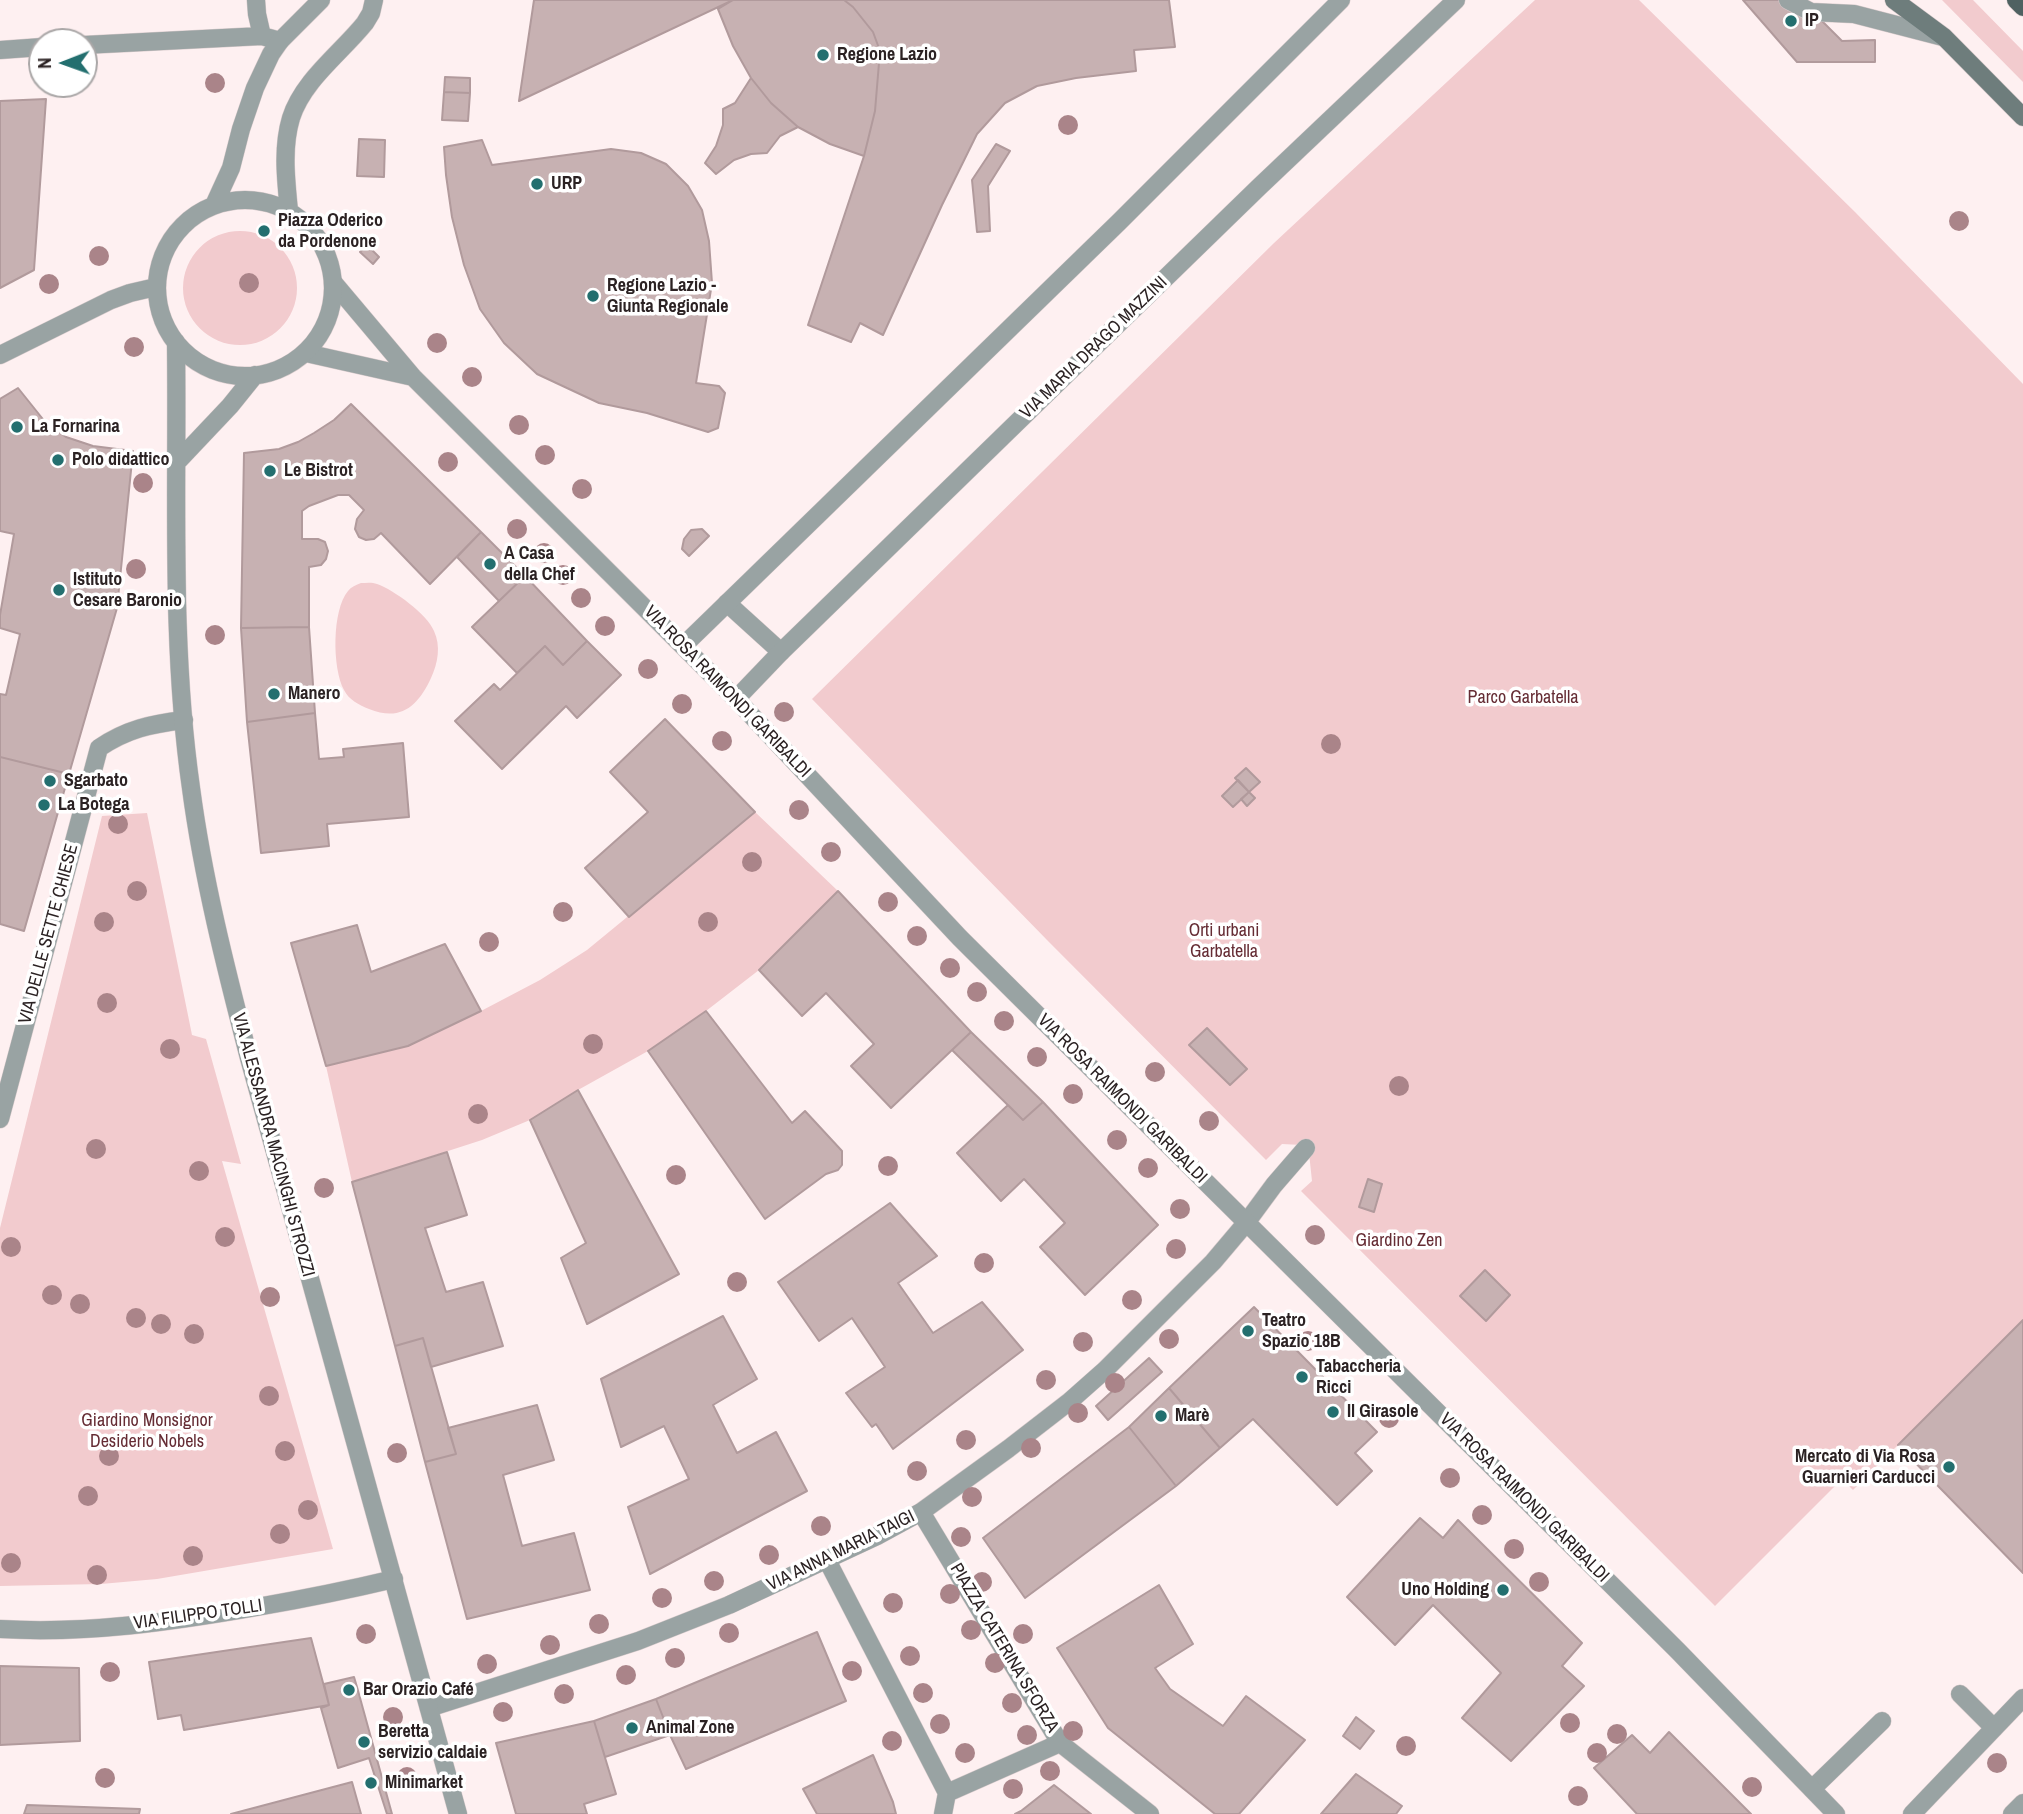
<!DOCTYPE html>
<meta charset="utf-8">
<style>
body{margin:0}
#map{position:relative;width:2023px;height:1814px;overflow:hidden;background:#fef0f1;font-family:"Archivo Narrow",sans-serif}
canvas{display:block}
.north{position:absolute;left:28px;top:28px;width:70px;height:70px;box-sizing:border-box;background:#fff;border:2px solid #aaa7a7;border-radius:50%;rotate:269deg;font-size:19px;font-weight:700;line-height:28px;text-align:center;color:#2b2223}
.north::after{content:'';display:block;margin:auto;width:24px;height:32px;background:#236f6f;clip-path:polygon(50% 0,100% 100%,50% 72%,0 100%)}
</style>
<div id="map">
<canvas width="2023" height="1814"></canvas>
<div class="north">N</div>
</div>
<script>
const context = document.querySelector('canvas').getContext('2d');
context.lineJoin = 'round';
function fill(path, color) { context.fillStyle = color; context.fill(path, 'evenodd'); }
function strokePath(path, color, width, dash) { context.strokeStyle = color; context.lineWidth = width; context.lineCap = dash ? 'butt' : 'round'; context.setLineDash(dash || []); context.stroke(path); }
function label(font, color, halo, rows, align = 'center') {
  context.font = font + ' "Archivo Narrow",sans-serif'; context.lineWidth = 7; context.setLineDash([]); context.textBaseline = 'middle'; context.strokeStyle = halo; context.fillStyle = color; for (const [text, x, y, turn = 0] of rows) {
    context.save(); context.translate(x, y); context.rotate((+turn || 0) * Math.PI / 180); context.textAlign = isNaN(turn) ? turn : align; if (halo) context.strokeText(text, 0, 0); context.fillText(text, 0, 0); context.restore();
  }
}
fill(new Path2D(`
 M1535 0H1639L1855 212 2023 384V1320L1853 1490 1842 1479 1715 1606 1301 1191 1312 1181 1309 1153 1302 1145 1282 1144 1266 1160 1047 940 812 699 1274 243Z
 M1942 0H1973L2023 51V82Z
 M183 288a57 57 0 1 1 114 0a57 57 0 1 1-114 0Z
 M361 583C366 583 372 582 377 584 394 590 427 614 434 631 441 646 438 663 431 678 418 706 401 722 369 709 359 705 349 700 344 690 332 668 332 610 348 591 351 587 356 585 361 583Z
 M755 812 838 891 759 970 706 1011 648 1051 578 1090 530 1120 482 1140 352 1182 326 1066 408 1046 481 1011 540 980 587 950Z
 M147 813 192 1035 206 1039 241 1164 222 1161 333 1549 157 1579 101 1584 0 1586V1228L102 816Z`), '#f2cbce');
const building = new Path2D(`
 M534 0H733L519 101Z
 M733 0H844L853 7 873 32 880 51 875 111 864 156 830 144 798 127 771 103 751 78 733 46 718 9Z
 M844 0H1169L1175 47 1134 50 1136 71 1076 78 1037 86 1005 103 977 134 942 205 883 335 860 323 851 342 808 325 864 156 875 111 880 51 873 32 853 7Z
 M1743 0H1801L1842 41 1875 40V62H1797Z
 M445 77 470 78V93L444 92Z
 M751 78 771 103 798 127 780 136 767 153 751 154 734 160 716 174 705 163 716 146 723 125V109L735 103Z
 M444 92 470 93 468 121 442 120Z
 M46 99 34 270 0 288V101Z
 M359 139 385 140 384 177 357 176Z
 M482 140 492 165 611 149 641 153 666 164 688 186 702 210 709 241 712 283 696 383 719 386 725 393 718 428 708 432 647 413 599 403 537 374 504 343 480 309 464 265 452 217 446 175 444 147Z
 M996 144 1010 151 988 186 990 231 977 232 972 180Z
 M367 245 379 257 373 264 360 252Z
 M18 388 46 423 66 437 93 446 133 451 117 608 69 774 0 757V694L6 695 20 634 0 628V615L14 534 0 531V399Z
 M351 404 481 532 430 584 381 533 374 539 366 540 359 537 355 529 357 519 364 510 349 495H338L309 506 302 511V539H318L325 542 328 551 326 559 321 565 309 567V627L241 628 244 453 279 449 298 442 314 433 334 420Z
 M702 529 709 536 689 556 682 549 684 539 691 530Z
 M481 532 525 576 499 601 457 557Z
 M525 576 587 641 563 665 545 646 517 673 472 627Z
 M309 627 315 713 247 722 241 628Z
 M587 641 621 675 577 718 566 706 502 769 455 721 494 684 500 690 545 646 563 665Z
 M315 713 319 759 344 757 343 749 403 743 409 817 327 824 329 846 261 853 247 722Z
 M665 719 755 812 629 917 585 868 648 812 610 772Z
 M0 757 69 774 24 931 0 924Z
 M1246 768 1260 782 1249 792 1235 778Z
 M1238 780 1249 792 1233 807 1222 796Z
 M1249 792 1255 798 1247 806 1241 799Z
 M838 891 971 1032 891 1108 851 1066 874 1044 826 993 802 1016 759 970Z
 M357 925 371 972 445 944 481 1011 408 1046 326 1066 291 943Z
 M706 1011 792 1123 805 1111 842 1151V1165L838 1170 826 1174 765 1219 648 1051Z
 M1207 1028 1247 1069 1230 1085 1189 1045Z
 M971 1032 1043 1102 1023 1120 952 1050Z
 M578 1090 679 1274 587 1324 561 1258 586 1243 530 1120Z
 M1043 1102 1158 1225 1085 1295 1040 1247 1065 1223 1024 1179 1001 1201 957 1153 1008 1105 1023 1120Z
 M447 1152 467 1215 425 1228 446 1292 483 1282 503 1346 431 1367 423 1338 395 1346 352 1182Z
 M1368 1179 1382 1184 1374 1212 1359 1207Z
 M890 1203 937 1256 898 1283 933 1333 982 1302 1023 1350 893 1449 876 1424 872 1427 846 1393 885 1367 852 1318 819 1341 778 1282Z
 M1485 1270 1510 1295 1486 1321 1460 1296Z
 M1254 1307 1377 1432 1355 1453 1372 1471 1337 1505 1253 1419 1220 1448 1169 1388Z
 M723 1316 757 1379 713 1405 737 1453 776 1432 807 1491 650 1574 628 1507 689 1479 664 1426 621 1447 601 1379Z
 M2023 1320V1573L1898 1445Z
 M423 1338 456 1454 425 1462 395 1346Z
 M1149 1358 1162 1372 1108 1420 1096 1406Z
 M1169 1388 1220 1448 1176 1486 1129 1427Z
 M537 1405 554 1460 503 1475 522 1546 574 1533 590 1590 467 1619 425 1462 456 1454 448 1428Z
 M1129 1427 1176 1486 1025 1598 983 1538Z
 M1420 1518 1443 1538 1458 1520 1582 1643 1562 1666 1584 1686 1511 1761 1462 1718 1501 1673 1433 1605 1395 1645 1347 1597Z
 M1159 1585 1193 1644 1155 1668 1170 1689 1223 1726 1246 1696 1305 1740 1239 1814H1215L1108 1728 1057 1648Z
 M817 1632 846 1701 686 1769 670 1735 656 1699Z
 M311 1638 329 1705 184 1730 181 1715 158 1719 149 1662Z
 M0 1666 79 1668 80 1741 0 1745Z
 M354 1677 357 1687 392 1814H387L369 1758 338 1768 321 1708 329 1705 324 1684Z
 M656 1699 670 1735 605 1757 594 1721Z
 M1356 1717 1374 1731 1360 1749 1343 1736Z
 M594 1721 616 1794 584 1804 587 1814H516L496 1743Z
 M1669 1732 1751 1814H1637L1594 1768 1632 1735 1650 1753Z
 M873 1755 893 1802 896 1814H817L803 1789Z
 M1356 1774 1402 1806 1396 1814H1321Z
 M352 1782 361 1814H231Z
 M1054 1785 1091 1814H1015L1021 1811Z
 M27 1805 140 1809 139 1814H24Z`);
fill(building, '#c7b1b2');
strokePath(building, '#b19a9c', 2);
const service = new Path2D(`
 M1788 0 1811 12 1854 14 1943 37
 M727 603 781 652
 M1246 1223 1274 1185 1306 1148
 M1960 1694 1994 1728
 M1812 1789 1882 1721`);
const pedestrian = new Path2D(`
 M0 1119 99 748C127 729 151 724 184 720`);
const minor = new Path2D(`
 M256 0 257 14 262 36
 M84 45 262 36 280 41
 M0 50 42 47
 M333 282 413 377 736 699 960 938 1677 1650 1836 1814
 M306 353 413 377
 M683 646 1119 222 1341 0
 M736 699 781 652 1258 188 1456 0
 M827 1560 947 1793 1060 1743 921 1512
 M0 1629C86 1634 172 1622 257 1607 303 1599 348 1590 394 1579
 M429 1708 638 1641 729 1605 877 1536 921 1512 1008 1449 1070 1401 1105 1370 1213 1262 1246 1223
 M1060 1743 1150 1814
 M943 1814 947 1793
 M1912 1814 2023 1698`);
const tertiary = new Path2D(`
 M157 288a88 88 0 1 1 176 0a88 88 0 1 1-176 0Z
 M215 203 231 168 241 129 255 88 271 54 280 41 321 0
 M289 211C286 180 282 148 291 118 303 80 341 53 365 23L371 13 374 0
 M176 342C178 490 170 641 191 788 203 879 226 969 249 1058L458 1814
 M0 355 111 300 130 293 156 287
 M178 461 230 406 255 375
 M2012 1814 2023 1803`);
const secondary = new Path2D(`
 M1894 0 1944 37 2023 117`);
const primary = new Path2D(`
 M2016 0 2023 7`);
strokePath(service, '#d8cbcc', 19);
strokePath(pedestrian, '#d8cbcc', 19);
strokePath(minor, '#d8cbcc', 19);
strokePath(tertiary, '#d8cbcc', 19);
strokePath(secondary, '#d8cbcc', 19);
strokePath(primary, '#d8cbcc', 19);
strokePath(service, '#99a3a3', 18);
strokePath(pedestrian, '#99a3a3', 18);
strokePath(minor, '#99a3a3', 18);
strokePath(tertiary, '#99a3a3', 18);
strokePath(secondary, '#6e7d7c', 18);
strokePath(primary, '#4f6161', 18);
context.fillStyle = '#aa8489';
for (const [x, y] of [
 [215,83],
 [1068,125],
 [1959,221],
 [99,256],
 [249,283],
 [49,284],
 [437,343],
 [134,347],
 [472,377],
 [519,425],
 [545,455],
 [448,462],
 [143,483],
 [582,489],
 [517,529],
 [544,553],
 [136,569],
 [563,575],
 [581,598],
 [605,626],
 [215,635],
 [648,669],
 [682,704],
 [784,712],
 [722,741],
 [1331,744],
 [799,810],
 [118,824],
 [831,852],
 [752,862],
 [137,891],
 [888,902],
 [563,912],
 [104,922],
 [708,922],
 [917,936],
 [489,942],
 [950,968],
 [977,992],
 [107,1003],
 [1004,1021],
 [593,1044],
 [170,1049],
 [1037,1057],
 [1155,1072],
 [1399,1086],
 [1073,1094],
 [478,1114],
 [1209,1121],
 [1117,1140],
 [96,1149],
 [888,1166],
 [1148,1168],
 [199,1171],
 [676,1175],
 [324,1188],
 [1180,1209],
 [1315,1235],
 [225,1237],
 [11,1247],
 [1176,1249],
 [984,1263],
 [737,1282],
 [52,1295],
 [270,1297],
 [1132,1300],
 [80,1304],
 [136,1318],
 [161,1324],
 [194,1334],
 [1169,1339],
 [1308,1341],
 [1083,1342],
 [1046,1380],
 [1115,1383],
 [269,1396],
 [1078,1413],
 [1389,1418],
 [966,1440],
 [1031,1448],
 [285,1451],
 [397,1453],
 [109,1456],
 [917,1471],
 [1450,1478],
 [88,1496],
 [972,1497],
 [308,1510],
 [1482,1515],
 [821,1526],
 [280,1534],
 [961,1537],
 [1514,1549],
 [769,1555],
 [193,1556],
 [11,1563],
 [97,1575],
 [714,1581],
 [982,1582],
 [1539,1582],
 [950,1594],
 [662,1598],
 [893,1603],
 [599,1624],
 [971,1630],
 [729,1633],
 [366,1634],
 [1023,1634],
 [550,1645],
 [910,1656],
 [675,1658],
 [995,1663],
 [487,1664],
 [852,1671],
 [110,1672],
 [626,1675],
 [923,1693],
 [564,1694],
 [1012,1703],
 [503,1712],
 [393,1717],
 [1570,1723],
 [940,1724],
 [1073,1731],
 [1617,1734],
 [1027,1735],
 [892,1741],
 [1406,1746],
 [965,1753],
 [1597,1753],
 [1997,1763],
 [1050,1771],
 [407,1777],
 [105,1778],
 [1752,1787],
 [1013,1789],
 [1578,1796]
]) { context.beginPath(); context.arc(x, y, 10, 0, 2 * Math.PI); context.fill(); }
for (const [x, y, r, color] of [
 [1791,21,7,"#236f6f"],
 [823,55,7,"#236f6f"],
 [537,184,7,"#236f6f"],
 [264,231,7,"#236f6f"],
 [593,296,7,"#236f6f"],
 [17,427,7,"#236f6f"],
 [58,460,7,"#236f6f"],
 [270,471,7,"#236f6f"],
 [490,564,7,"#236f6f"],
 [59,590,7,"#236f6f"],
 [274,694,7,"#236f6f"],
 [50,781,7,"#236f6f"],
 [44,805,7,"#236f6f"],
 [1248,1331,7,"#236f6f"],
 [1302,1377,7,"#236f6f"],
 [1333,1412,7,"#236f6f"],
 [1161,1416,7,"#236f6f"],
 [1949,1467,7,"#236f6f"],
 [1503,1590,7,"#236f6f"],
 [349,1690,7,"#236f6f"],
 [632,1728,7,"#236f6f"],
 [364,1742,7,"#236f6f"],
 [371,1783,7,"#236f6f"]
]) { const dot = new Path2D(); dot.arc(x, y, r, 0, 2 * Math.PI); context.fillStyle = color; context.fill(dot); strokePath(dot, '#fff', 2.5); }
label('bold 18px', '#2b2223', '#fff', [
 ["IP",1805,21],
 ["Regione Lazio",837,55],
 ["URP",551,184],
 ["Piazza Oderico",278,221],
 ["da Pordenone",278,242],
 ["Regione Lazio -",607,286],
 ["Giunta Regionale",607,307],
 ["La Fornarina",31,427],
 ["Polo didattico",72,460],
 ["Le Bistrot",284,471],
 ["A Casa",504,554],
 ["della Chef",504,575],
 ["Istituto",73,580],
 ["Cesare Baronio",73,601],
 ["Manero",288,694],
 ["Sgarbato",64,781],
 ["La Botega",58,805],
 ["Teatro",1262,1321],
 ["Spazio 18B",1262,1342],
 ["Tabaccheria",1316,1367],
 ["Ricci",1316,1388],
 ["Il Girasole",1347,1412],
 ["Marè",1175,1416],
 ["Mercato di Via Rosa",1935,1457,"right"],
 ["Guarnieri Carducci",1935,1478,"right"],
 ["Uno Holding",1489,1590,"right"],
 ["Bar Orazio Café",363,1690],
 ["Animal Zone",646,1728],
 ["Beretta",378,1732],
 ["servizio caldaie",378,1753],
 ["Minimarket",385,1783]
], 'left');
label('18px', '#2b2223', '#fff', [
 ["VIA MARIA DRAGO MAZZINI",1094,348,-44],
 ["VIA ROSA RAIMONDI GARIBALDI",727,692,46],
 ["VIA DELLE SETTE CHIESE",49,934,-75],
 ["VIA ROSA RAIMONDI GARIBALDI",1122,1099,45],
 ["VIA ALESSANDRA MACINGHI STROZZI",273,1145,75],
 ["VIA ROSA RAIMONDI GARIBALDI",1524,1498,45],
 ["VIA ANNA MARIA TAIGI",841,1551,-26],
 ["VIA FILIPPO TOLLI",198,1615,-8],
 ["PIAZZA CATERINA SFORZA",1004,1648,59]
]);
label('18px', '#652c34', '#fff', [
 ["Parco Garbatella",1523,698],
 ["Orti urbani",1224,931],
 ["Garbatella",1224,952],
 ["Giardino Zen",1399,1241],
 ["Giardino Monsignor",147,1421],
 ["Desiderio Nobels",147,1442]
]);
</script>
